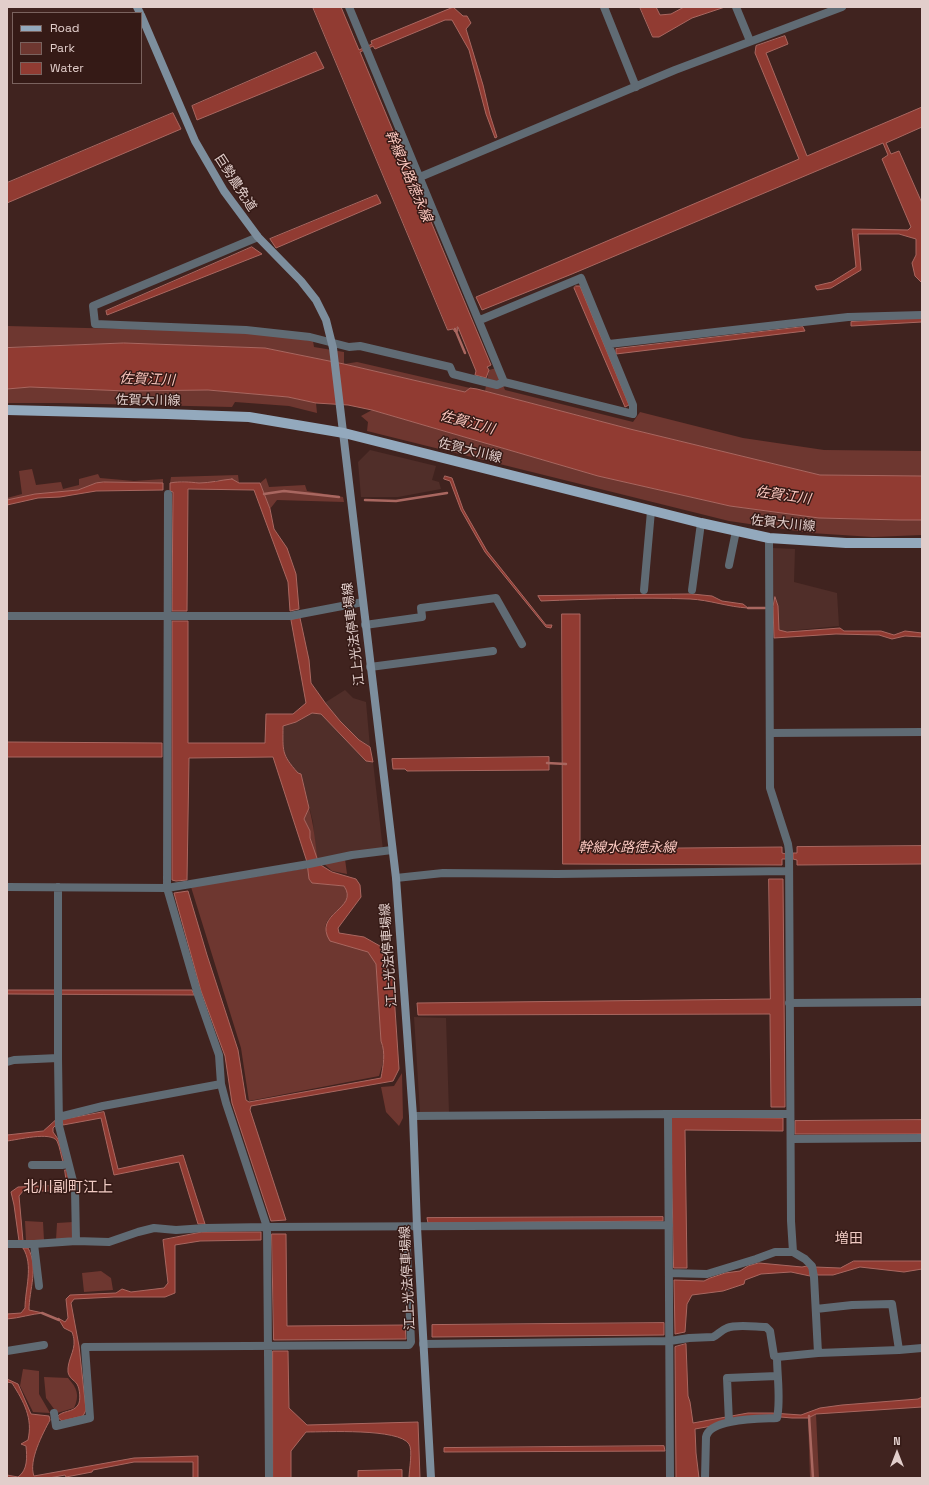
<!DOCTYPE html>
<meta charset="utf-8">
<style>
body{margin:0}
#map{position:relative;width:929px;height:1485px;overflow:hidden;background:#40231f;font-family:"Space Grotesk",sans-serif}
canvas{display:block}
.frame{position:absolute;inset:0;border:8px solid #e2cecb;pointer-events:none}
.legend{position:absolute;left:12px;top:12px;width:130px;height:72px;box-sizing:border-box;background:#351a16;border:1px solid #7a625e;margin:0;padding:5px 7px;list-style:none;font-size:12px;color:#e2cecb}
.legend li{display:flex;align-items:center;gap:8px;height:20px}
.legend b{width:20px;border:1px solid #7a625e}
.north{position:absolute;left:877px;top:1433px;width:40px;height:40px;-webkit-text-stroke:3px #351a16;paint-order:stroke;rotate:0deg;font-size:11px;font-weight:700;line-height:16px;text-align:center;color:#e2cecb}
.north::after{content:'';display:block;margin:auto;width:14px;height:18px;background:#e2cecb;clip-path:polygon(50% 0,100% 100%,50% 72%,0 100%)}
</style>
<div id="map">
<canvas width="929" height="1485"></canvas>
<div class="frame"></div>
<ul class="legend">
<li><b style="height:5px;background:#93a9bd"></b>Road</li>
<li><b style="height:11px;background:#6e3730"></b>Park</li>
<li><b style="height:11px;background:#913b32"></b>Water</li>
</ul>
<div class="north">N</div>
</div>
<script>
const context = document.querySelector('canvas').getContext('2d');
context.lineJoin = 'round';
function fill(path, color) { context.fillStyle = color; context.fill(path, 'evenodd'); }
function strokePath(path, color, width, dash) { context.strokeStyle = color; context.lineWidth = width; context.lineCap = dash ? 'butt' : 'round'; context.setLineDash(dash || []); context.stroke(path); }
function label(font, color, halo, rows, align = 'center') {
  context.font = font + ' "Space Grotesk","Noto Sans JP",sans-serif'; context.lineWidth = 3; context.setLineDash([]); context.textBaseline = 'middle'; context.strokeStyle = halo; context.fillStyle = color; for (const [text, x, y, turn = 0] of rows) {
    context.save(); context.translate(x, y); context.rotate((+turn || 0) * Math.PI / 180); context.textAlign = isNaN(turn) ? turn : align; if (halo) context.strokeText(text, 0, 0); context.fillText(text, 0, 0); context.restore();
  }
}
fill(new Path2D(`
 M370 450 436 466 432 480 439 482 441 489 398 497H361L358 462Z
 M773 548 795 549 794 582 837 593 839 626 777 632 776 605 772 604Z
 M345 690 353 698 366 702 370 747 359 740 340 721 326 704V702Z
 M312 713 321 714 366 761 373 762 383 850 318 860 314 838 313 822 301 774 298 773 287 761 283 749V726L296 722Z
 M414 1017 446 1018 449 1113 420 1112Z`), '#502e29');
fill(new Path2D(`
 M7 326 245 332 313 341 314 347 344 352V364L357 362 470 388 465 392 344 364 265 348 124 343 7 348Z
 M496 368 505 390 633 422 640 412 743 438 824 450 922 451V476L820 475 630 429 485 391 489 370Z
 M30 387 126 391 208 390 288 397 316 403 317 413 289 406 235 402 232 407 59 403H7V389Z
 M372 410 598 476 730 506 819 518 901 520H922V535L873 537 811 533 729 521 367 431 368 422 361 416Z
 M32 469 36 485 61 482 63 489 79 485V479L98 474 100 478 134 481 163 479V483L104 482 96 483 78 490 35 494 7 500V498L22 494 19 471Z
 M238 475 239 483 217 480 213 482 199 483 182 481 170 483 171 477Z
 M266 478 269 487 305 485 307 491 343 497 344 502 277 500 270 509 260 483Z
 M309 808C314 825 315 843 318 860H316L310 838V831L304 819Z
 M345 859 347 874 332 871 323 863Z
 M308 868 309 879 312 883 344 886C356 904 331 910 326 924 325 926 326 931 326 934L368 952 376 964 381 1041C386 1053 383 1064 379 1076L249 1101 241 1048 191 887Z
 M402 1073 403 1118 399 1126 386 1112 381 1087 394 1086Z
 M25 1221 43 1222 44 1240H26Z
 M73 1222 74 1239 56 1240 57 1223Z
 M101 1271 111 1278 113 1290 84 1292 82 1273Z
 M23 1369 39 1371V1394L50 1413 33 1412 20 1386Z
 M44 1377 68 1378C77 1388 80 1395 74 1408L57 1413 46 1398Z
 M816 1414 819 1478H810L808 1418Z`), '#6e3730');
const water = new Path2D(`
 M313 7H341L359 50 372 44 371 41 451 8 453 7 463 16H467L471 23 466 29 483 85 490 115 497 137 495 138 486 114 469 50 452 20H445L375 49 373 46 360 52 491 365 487 367 489 370 486 378 475 375 476 371 458 327H457L458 331 455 332 453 329 448 330Z
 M640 7H656L660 15 671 14 684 7H725L692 18 659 37H653Z
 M785 36 788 44 766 53 807 156 922 107V127L886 143 891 154 899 151 922 203V283L915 276 912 263 916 255V239L899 234H858L861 270 831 288 817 290 815 286 832 282 856 267 852 229 908 230 911 227 882 159 888 155 883 143 572 274 482 310 476 297 799 159 755 53 756 46Z
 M316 52 324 68 197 120 192 106Z
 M173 113 181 129 7 203V183Z
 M377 195 381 203 276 248 270 239Z
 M252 247 262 254 107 315 106 311Z
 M576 286H580L629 405 625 407 574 288Z
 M922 318V322L851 326V322Z
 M803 327 805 331 616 354V349Z
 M124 343 265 348 344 364 465 392 470 388 477 389 630 429 820 475 922 476V520H901L819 518 730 506 598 476 372 410 348 405 316 403 288 397 208 390 126 391 30 387 7 389V348Z
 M445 476 452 478 463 509 487 551 546 625H552L551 628 546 627 485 552 461 510 450 481 444 479Z
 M232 479 239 483H260L270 509 274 529 287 548 296 574 299 609 290 611 288 582 254 490 188 489 187 611H172L173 492 170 491V483C181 481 189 482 199 483 210 483 221 480 232 479Z
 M104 482 163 483V490L96 491 60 497 38 498 7 505V500L35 494 78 490 96 483Z
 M692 594 712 596 722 601 743 604 748 608C728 607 710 600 690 599 641 597 590 599 541 601L538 596Z
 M775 597 778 606 779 630 787 632 840 628 844 631H881L894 635 905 631 922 633V637L905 636 892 639 879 635 836 634 774 638 773 607Z
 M562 614H580V849L782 847V853L786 854V859H782V865L563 864Z
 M300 618 309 660 311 683 326 704 340 721 359 740 370 747 373 762 366 761 321 714 312 713 296 722 283 726C283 751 281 754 298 773L301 774 309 808 304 819 310 831V838L319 864 332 872 356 879 360 885 361 897 338 928 339 933 364 937 380 946 388 971 393 979 399 1069 393 1081 251 1106 250 1110 286 1220 271 1221 232 1103 225 1056 201 991 174 893 188 891 207 955 238 1050 246 1100 249 1102 381 1078C383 1066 386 1053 381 1041L376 964 368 952 330 941C312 913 360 909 344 886L312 883 309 879 307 862 273 757 189 758 187 880 176 881 172 880V621H188V743H265L266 714H293L306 703 291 620Z
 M7 742 162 743V757H7Z
 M549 757V770L407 771 405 769H393L392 759Z
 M922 846V864L797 865V860L793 859V853H797V847Z
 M769 879H783L785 1107H771L770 1014 418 1015 417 1003 770 999Z
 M7 990H192L194 995 7 994Z
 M104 1112 118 1169 183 1155 205 1224H198L179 1162 114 1175 101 1118 63 1125 62 1120Z
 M671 1117 783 1118V1131L685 1130 687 1268H674Z
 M922 1120V1134H795V1121Z
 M55 1121 56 1125 53 1128V1132L58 1139 65 1161 63 1162C61 1156 60 1147 57 1141 51 1131 17 1140 7 1141V1135L43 1131Z
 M65 1170H67L71 1191H23L19 1196 23 1241H19L14 1205 11 1192 18 1187 63 1185 66 1182Z
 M663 1217V1221L428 1223 427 1218Z
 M202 1232H261V1240L200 1241 175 1245V1293L165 1297H114L74 1299 71 1303 79 1346 86 1410 83 1416 62 1421 57 1417C62 1410 73 1413 78 1405 81 1401 80 1389 77 1384 74 1380 69 1378 68 1372 67 1361 75 1351 74 1341 74 1338 73 1335 72 1332L64 1328 58 1318 65 1322 68 1318 66 1299 70 1295 116 1293 122 1289 131 1292 164 1288 168 1283 163 1240Z
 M272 1234H286L287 1326 405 1325 406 1339 274 1340Z
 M23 1248H28C39 1267 29 1290 29 1310L43 1313C31 1314 20 1318 7 1319V1314L21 1313 25 1308C25 1289 34 1265 23 1248Z
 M854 1261H922V1269L904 1272 860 1267 833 1275H817L815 1267 840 1268Z
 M759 1263 802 1267 807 1266 810 1270V1276L791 1272 761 1274 745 1280 744 1284 723 1291 692 1295 687 1304 685 1332 675 1334 674 1280 704 1281 710 1278 725 1273 740 1271 748 1266Z
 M664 1323V1335L432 1337V1325Z
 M686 1344 688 1396 690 1402 693 1423 748 1413H772L801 1415 820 1408 842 1405 918 1399 922 1397V1407L816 1414 808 1418H792L769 1416 695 1429 696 1453 699 1478H676L675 1347Z
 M273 1351H288L289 1408 307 1425 418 1422 420 1478H409C409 1470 413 1450 409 1444 399 1428 325 1432 306 1432L291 1451V1478H273Z
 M7 1379 18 1384 31 1414 49 1416 50 1420C43 1433 28 1461 34 1476L134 1458 198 1456V1478H193V1462H134L93 1470 92 1472 66 1477 65 1475 49 1478H7V1475L18 1477C28 1470 27 1457 26 1446L21 1444 28 1440C33 1418 24 1402 12 1383L7 1382Z
 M664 1446 665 1451 444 1452V1448Z
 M402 1470V1478H358V1471Z`);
fill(water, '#913b32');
strokePath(water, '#a96760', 1);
strokePath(new Path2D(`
 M455 329 465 353
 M264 494 284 491 339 497
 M365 500 396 501 447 493
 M748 608H765
 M547 763 566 764
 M42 1313 59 1320
 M809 1416 813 1478`), '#a96760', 2.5);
strokePath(new Path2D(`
 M349 7 504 382
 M604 7 636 87
 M736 7 750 41
 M420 177 675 70 842 7
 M258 237 93 306 95 324 246 330 310 337 349 347 360 346 450 367 453 374 497 385 504 382 633 414V405L581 278 480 320
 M609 344 848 317 922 315
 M168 494 167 888 198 995 219 1055 221 1084 226 1103 267 1227 269 1478
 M769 538 770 788 788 844 789 851 791 1221 793 1252
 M729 565 736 531
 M644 590 651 511
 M692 590 701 523
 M7 616H290L363 602
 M365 625 422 617 421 608 496 598 522 644
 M370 667 493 651
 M770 733 922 732
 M396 878 443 873 557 874 789 871
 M7 887 167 888 309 864 352 855 392 850
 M58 887V1058
 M789 1003 922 1002
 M7 1062 14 1060 58 1058 59 1126 75 1189 76 1241
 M668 1114 670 1478
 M413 1116 668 1114H790
 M59 1117 103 1106 221 1084
 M791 1139 922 1138
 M32 1165H62L68 1164
 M7 1244H34L76 1241 109 1242 138 1232 154 1228 176 1230 205 1228 267 1227 669 1225
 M34 1244 39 1286
 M669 1273 707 1274 756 1259 775 1252H793L805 1259 812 1266 814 1277 818 1353 777 1357
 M816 1309 852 1305 892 1304 899 1350
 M423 1344 670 1341 689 1338 713 1337C718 1335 721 1330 727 1328 736 1324 756 1327 766 1327L770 1331 774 1356 777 1357C777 1376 781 1400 777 1418 761 1419 710 1418 706 1437L705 1478
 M7 1351 44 1345
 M818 1353 899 1350 922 1348
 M54 1413 56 1426 90 1418 85 1347 409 1345 411 1342 406 1227
 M729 1422 727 1378 777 1376`), '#606b74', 8);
strokePath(new Path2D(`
 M137 7 140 13
 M141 15 195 141 224 191 258 237 301 281 316 300 326 320 333 348 396 878 413 1116 417 1227 431 1478`), '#7d8e9d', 8);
strokePath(new Path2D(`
 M7 410 167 414 249 417 344 433 701 523 769 538 846 543H922`), '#93a9bd', 10);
label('13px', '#e2cecb', '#351a16', [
 ["巨勢農免道",235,183,57],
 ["佐賀大川線",148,401,1],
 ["佐賀大川線",470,451,14],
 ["佐賀大川線",783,524,6],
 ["江上光法停車場線",354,634,-97],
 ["江上光法停車場線",389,955,-94],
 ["江上光法停車場線",408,1278,-93]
]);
label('italic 14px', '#fac7bf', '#351a16', [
 ["幹線水路徳永線",408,176,67],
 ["佐賀江川",147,380,2],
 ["佐賀江川",467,423,15],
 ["佐賀江川",783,496,8],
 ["幹線水路徳永線",627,848]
]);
label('14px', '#efc9c2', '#351a16', [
 ["増田",849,1239]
]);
label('15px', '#efc9c2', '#351a16', [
 ["北川副町江上",68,1188]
]);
</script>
